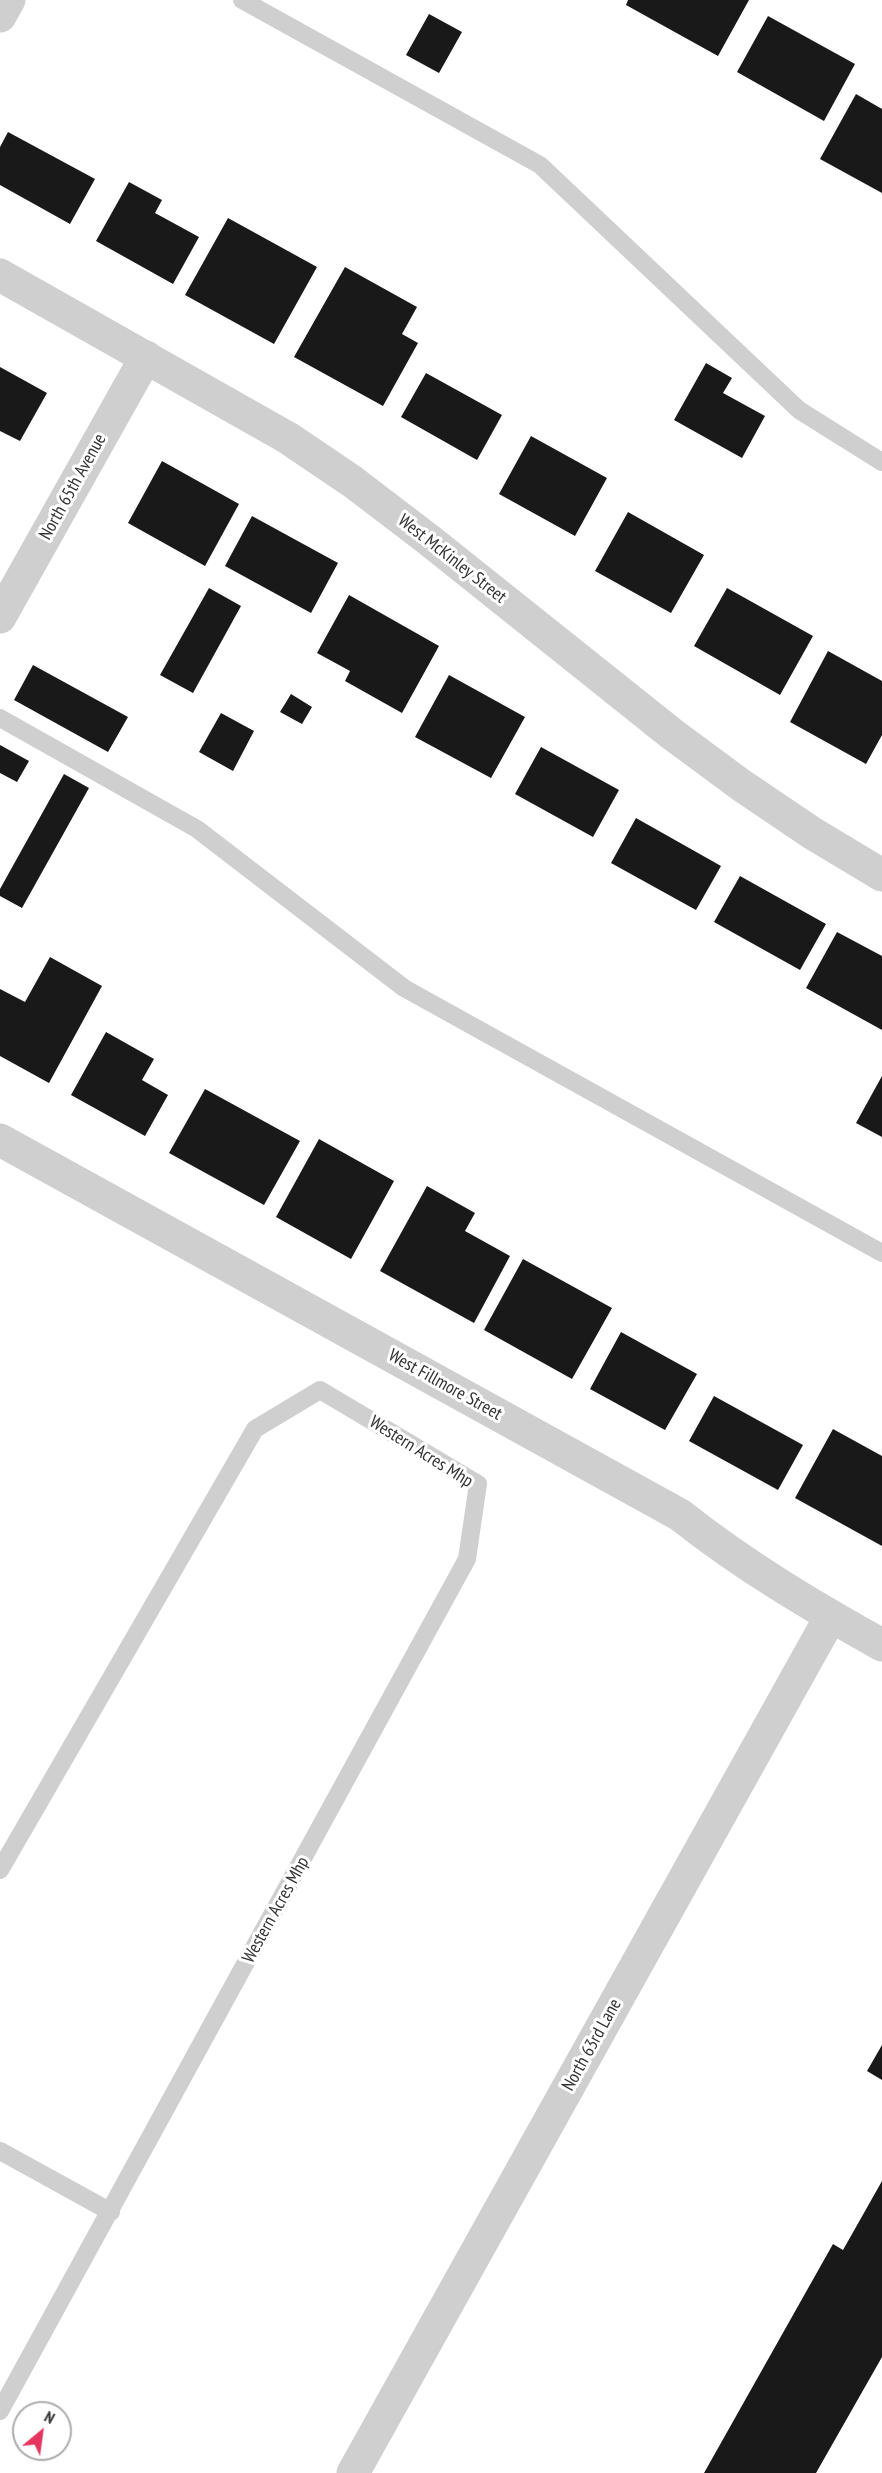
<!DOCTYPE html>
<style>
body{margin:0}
#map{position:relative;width:882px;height:2473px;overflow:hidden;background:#fff;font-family:"PT Sans Narrow",sans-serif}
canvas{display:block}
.north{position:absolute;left:12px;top:2401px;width:60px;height:60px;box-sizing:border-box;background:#fff;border:2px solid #adadad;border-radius:50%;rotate:29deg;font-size:16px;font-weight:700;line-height:24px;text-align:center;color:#323232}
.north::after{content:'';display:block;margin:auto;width:21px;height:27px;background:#e6365f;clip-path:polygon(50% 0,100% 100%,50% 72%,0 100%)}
</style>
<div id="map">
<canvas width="882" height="2473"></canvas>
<div class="north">N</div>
</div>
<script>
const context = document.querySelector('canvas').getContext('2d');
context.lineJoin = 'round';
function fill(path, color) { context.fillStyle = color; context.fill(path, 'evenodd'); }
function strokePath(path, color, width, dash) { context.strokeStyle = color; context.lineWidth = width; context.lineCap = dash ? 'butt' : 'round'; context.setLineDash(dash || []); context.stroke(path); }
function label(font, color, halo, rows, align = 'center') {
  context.font = font + ' "PT Sans Narrow",sans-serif'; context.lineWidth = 6; context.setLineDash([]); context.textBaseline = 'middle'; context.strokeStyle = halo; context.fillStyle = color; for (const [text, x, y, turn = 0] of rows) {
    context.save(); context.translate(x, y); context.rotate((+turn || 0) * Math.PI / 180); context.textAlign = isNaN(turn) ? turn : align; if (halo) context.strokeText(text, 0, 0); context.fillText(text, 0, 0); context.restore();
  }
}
fill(new Path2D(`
 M628 0H749L718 56 626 5Z
 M429 14 462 32 439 73 406 55Z
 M768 16 855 64 824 121 737 72Z
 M856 94 882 109V193L820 159Z
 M8 132 95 179 70 224 0 185V147Z
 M129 182 162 200 155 213 199 237 173 284 96 241Z
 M228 218 317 267 274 344 185 295Z
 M345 267 417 307 402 334 418 343 383 406 294 357Z
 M706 363 732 378 723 393 765 416 742 458 674 420Z
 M0 367 47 393 20 441 0 431Z
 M426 373 502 415 477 460 401 417Z
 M531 436 607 478 575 536 499 494Z
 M162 461 239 504 205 566 128 523Z
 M628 512 704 555 671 613 595 571Z
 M252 516 338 563 311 613 225 566Z
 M209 588 241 606 193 693 160 675Z
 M727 588 813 636 780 695 694 646Z
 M349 595 439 646 402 713 345 681 350 671 317 653Z
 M828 651 882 681V735L866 764 790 722Z
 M33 665 128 717 108 752 14 700Z
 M449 675 525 717 491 778 415 737Z
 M291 694 312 707 302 724 280 712Z
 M221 713 254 731 233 771 199 752Z
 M0 745 29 761 17 782 0 773Z
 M541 747 619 790 593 837 515 794Z
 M64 774 89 788 22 908 0 896V889Z
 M636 818 721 866 696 910 611 863Z
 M740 876 826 924 800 970 714 922Z
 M837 932 882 956V1030L806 988Z
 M50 957 102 986 49 1083 0 1056V989L25 1002Z
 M106 1032 154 1059 142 1080 168 1095 145 1136 71 1095Z
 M882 1076V1137L856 1123Z
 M205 1089 300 1141 264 1205 169 1153Z
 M319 1139 394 1181 351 1259 276 1217Z
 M427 1186 475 1213 465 1231 510 1256 474 1323 380 1271Z
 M523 1259 612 1308 572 1379 484 1330Z
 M621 1332 697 1374 665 1430 590 1389Z
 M714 1396 803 1445 778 1490 689 1441Z
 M833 1429 882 1456V1546L795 1498Z
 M882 2045V2080L867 2071Z
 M882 2181V2357L816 2473H704L833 2244 843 2250Z`), '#191919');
strokePath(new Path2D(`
 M242 0 540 165 799 410 882 462
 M0 718 197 829 404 988 882 1253
 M0 1870 255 1429 320 1390 478 1484 467 1559 0 2411
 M0 2151 111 2212`), '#cfcfcf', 18);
strokePath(new Path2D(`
 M0 16 9 0
 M0 275 288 438 353 482 429 540 672 734 741 785 812 833 882 875
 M0 617 146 357
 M0 1140 680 1515C743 1565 812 1606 882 1645
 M353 2473 831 1616`), '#cfcfcf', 33);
label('18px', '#323232', '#fff', [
 ["North 65th Avenue",73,487,-61],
 ["West McKinley Street",452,559,38],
 ["West Fillmore Street",445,1385,29],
 ["Western Acres Mhp",421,1452,32],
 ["Western Acres Mhp",276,1910,-61],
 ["North 63rd Lane",592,2045,-61]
]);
</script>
